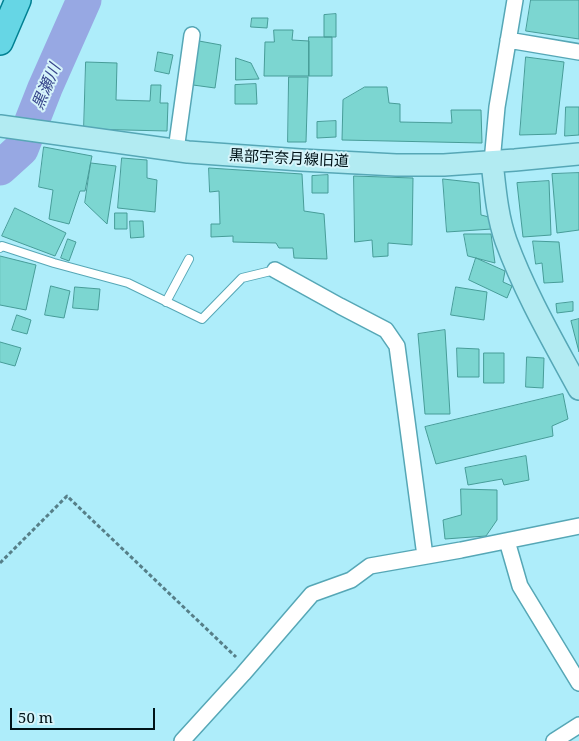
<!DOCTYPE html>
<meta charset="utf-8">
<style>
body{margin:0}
#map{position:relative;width:579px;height:741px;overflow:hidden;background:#aeedfa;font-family:"Noto Serif",serif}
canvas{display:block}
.scale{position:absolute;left:10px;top:708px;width:145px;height:22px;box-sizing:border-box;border:2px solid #001318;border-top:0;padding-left:6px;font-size:15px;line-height:18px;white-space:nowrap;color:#001318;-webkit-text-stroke:4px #d6f4fa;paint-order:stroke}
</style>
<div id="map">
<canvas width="579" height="741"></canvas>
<div class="scale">50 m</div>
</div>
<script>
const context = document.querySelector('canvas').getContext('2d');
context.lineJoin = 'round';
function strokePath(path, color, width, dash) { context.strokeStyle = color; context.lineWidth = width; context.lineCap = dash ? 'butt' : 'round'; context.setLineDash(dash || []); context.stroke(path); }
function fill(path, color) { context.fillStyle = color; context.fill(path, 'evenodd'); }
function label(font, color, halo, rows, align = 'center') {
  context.font = font + ' "Noto Serif","Noto Sans JP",serif'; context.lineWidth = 4; context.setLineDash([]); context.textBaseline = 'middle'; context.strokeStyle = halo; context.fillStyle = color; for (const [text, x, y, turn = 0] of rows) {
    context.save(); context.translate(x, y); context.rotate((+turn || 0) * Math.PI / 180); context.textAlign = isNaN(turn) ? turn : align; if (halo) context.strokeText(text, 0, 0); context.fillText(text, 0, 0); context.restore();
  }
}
strokePath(new Path2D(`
 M0 168 21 149 45 88 84 0`), '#97a8e3', 35);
const building = new Path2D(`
 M531 0H579V39L526 31Z
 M336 14V37H324V15Z
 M252 18H268L267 28 251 27Z
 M274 30H293L292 40 309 41V76H264L265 42H274Z
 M309 37H332V76H309Z
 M199 41 221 45 215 88 193 85Z
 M158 52 173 55 169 74 155 71Z
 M526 57 564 62 556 134 520 135Z
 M236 58 251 63 259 79 236 80Z
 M86 62 117 63 116 100 150 101 151 85H161L160 103H168L167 131 84 129Z
 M289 77H308L306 142H288Z
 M256 84 257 104H235V85Z
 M365 87H387L389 103 400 104V122L452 123 451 110H481L482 143 342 140 343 100Z
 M566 107H579V135L565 136Z
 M336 121V137L317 138V122Z
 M44 147 92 156 85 191H80L69 224 49 219 53 190 39 187Z
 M122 158 147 160V178L157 180 155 212 118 208Z
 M91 163 116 166 107 224 85 203Z
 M209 168 302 174 304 211 324 214 327 259 294 258 293 248H279L276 243 233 242V236L211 237V224H220L219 191 210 192Z
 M579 173V230L557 233 552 174Z
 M328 175V193H312V176Z
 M354 176 413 178 412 245 388 243V256L373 257 372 240 355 242Z
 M443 179 479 183 481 215 489 217 492 229 447 232Z
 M549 181 551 235 523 237 517 183Z
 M15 208 66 233 55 256 2 236Z
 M115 213H127V229H115Z
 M130 221H143L144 237 131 238Z
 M464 234H491L495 263 468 256Z
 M68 239 76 242 69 261 61 258Z
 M533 241 559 242 563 282 544 283 542 263 536 264Z
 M0 256 36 265 26 310 0 305Z
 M476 258 505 271 503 282 512 286 507 298 469 280Z
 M51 286 70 291 64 318 45 315Z
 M75 287 100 289 98 310 73 308Z
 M456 287 487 292 484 320 451 315Z
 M573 302V311L557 313 556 304Z
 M17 315 31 320 27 334 12 330Z
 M579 319V352L571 321Z
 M445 330 450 414H425L418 334Z
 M0 342 21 348 15 366 0 362Z
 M457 348 479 349V377H458Z
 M484 353H504V383H484Z
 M527 357 544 358 543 388 526 387Z
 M563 394 568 419 552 426 553 436 436 464 425 427Z
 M526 456 529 480 504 485 502 479 468 485 465 468Z
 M461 489 497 490V520L486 536 445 539 443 520 461 515Z`);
fill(building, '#7cd6d1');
strokePath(building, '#479c98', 1);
const lane = new Path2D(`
 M0 248 2 246 54 263 128 283 202 319 242 278 275 270
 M166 302 189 259`);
const street = new Path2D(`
 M508 40 579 52
 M176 150 192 35
 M492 162 497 107 515 0
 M275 270 340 306 386 330 397 346 425 556
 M507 541 520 586 579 683
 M182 741 243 674 312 594 351 580 370 566 461 550 579 526
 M554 741 579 725`);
const secondary = new Path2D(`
 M0 126 188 152 301 160 396 165H444L515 160 579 154
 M492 162C495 188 497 216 506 241 525 293 553 341 579 389`);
const primary = new Path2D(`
 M0 42 18 0`);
strokePath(lane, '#56a7b6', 10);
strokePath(street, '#56a7b6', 18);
strokePath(secondary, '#56a7b6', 24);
strokePath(primary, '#008092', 28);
strokePath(new Path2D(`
 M0 563 67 496 236 657`), '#567f88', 3, [4, 2.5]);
strokePath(lane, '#fff', 8);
strokePath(street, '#fff', 15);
strokePath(secondary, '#b2ebf2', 21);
strokePath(primary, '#66d6e5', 25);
label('15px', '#001318', '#d6f4fa', [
 ["黒部宇奈月線旧道",289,159,3]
]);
label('italic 16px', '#37458b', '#d6f4fa', [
 ["黒瀬川",47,87,-67]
]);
</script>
